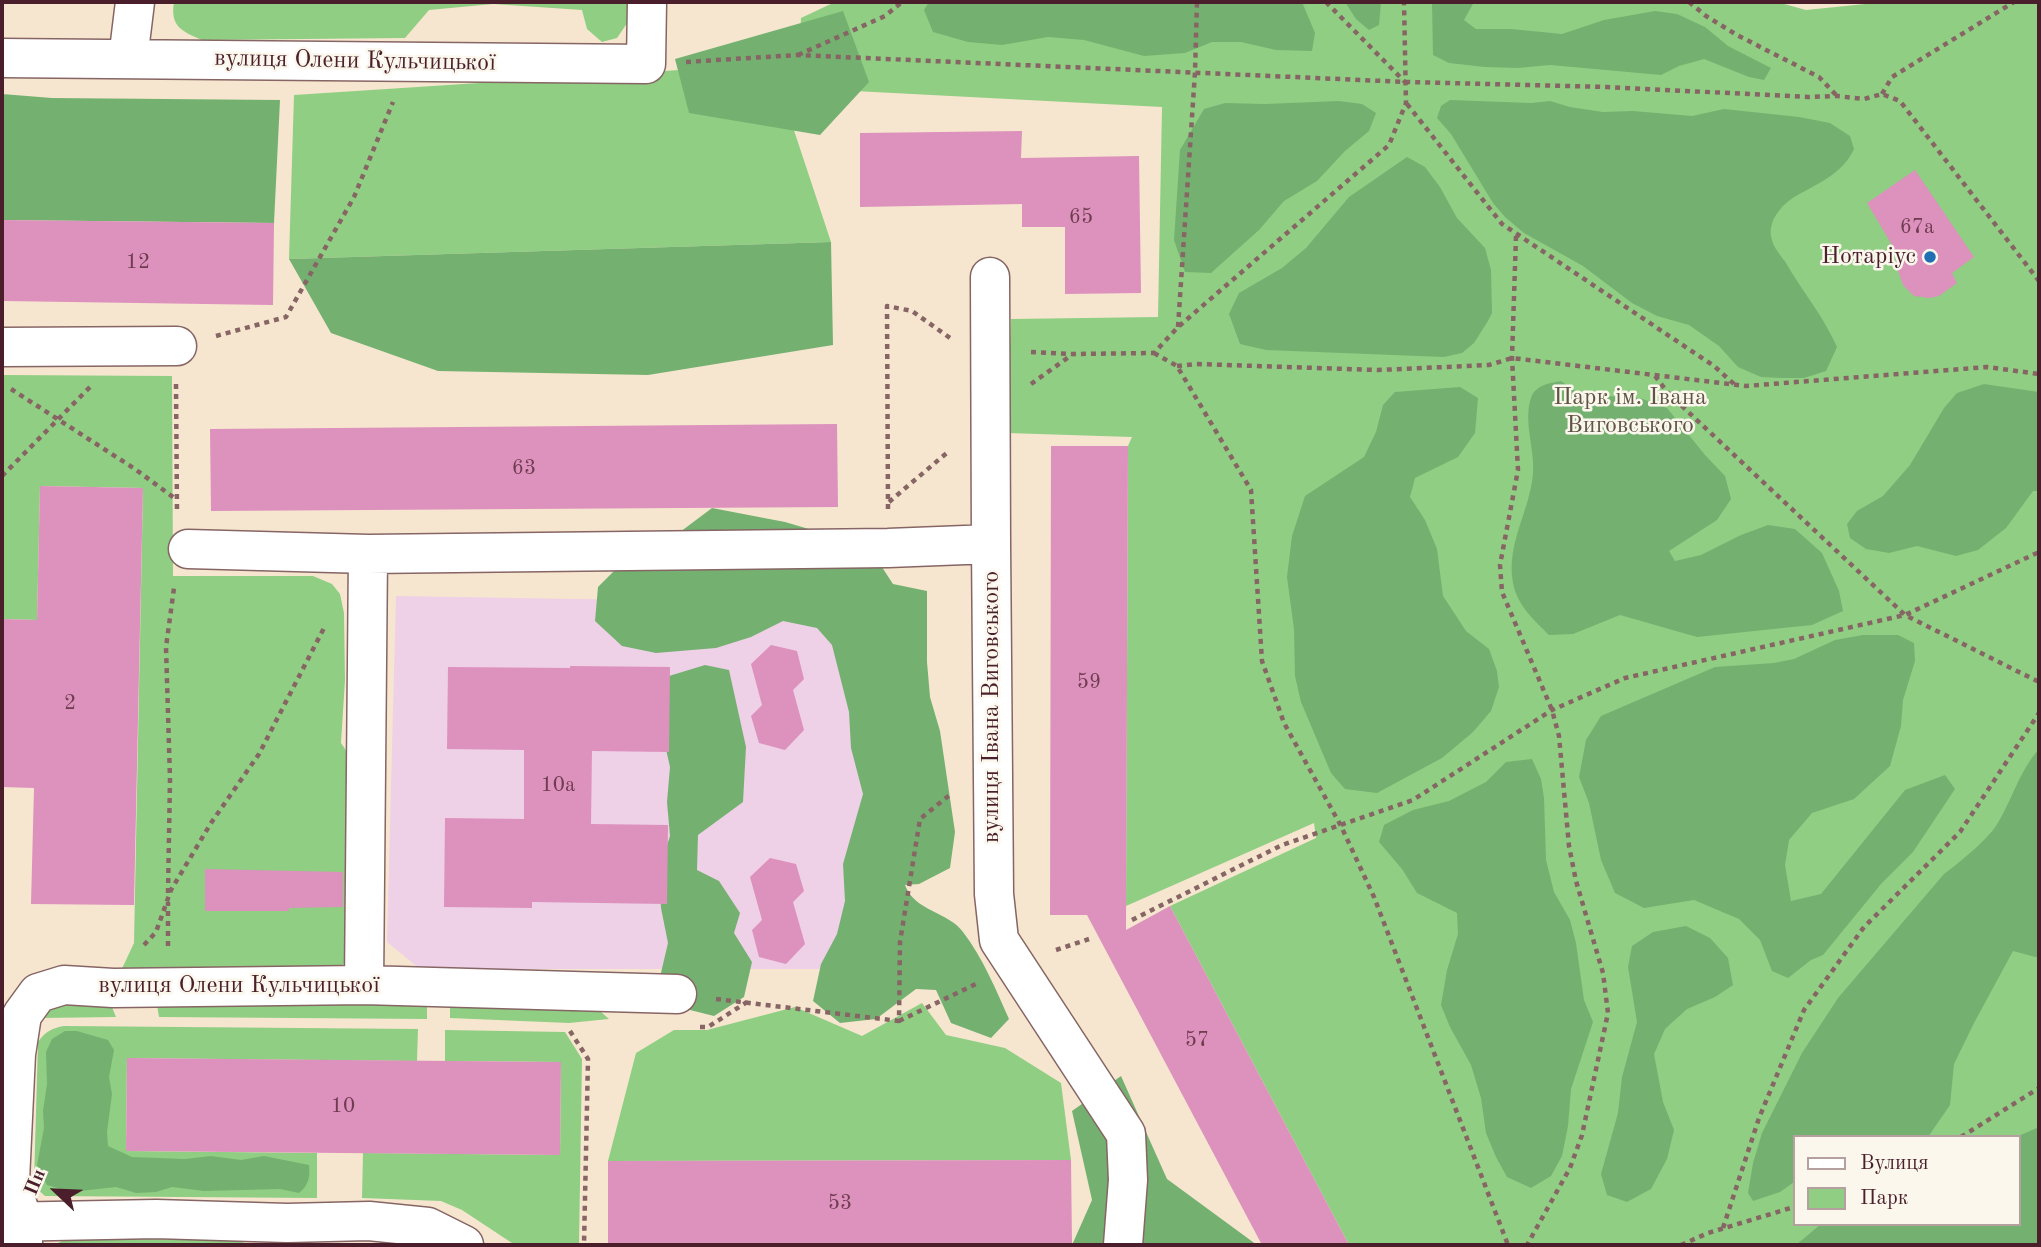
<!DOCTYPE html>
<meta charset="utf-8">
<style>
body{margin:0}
#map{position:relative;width:2041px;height:1247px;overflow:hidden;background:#f6e6cf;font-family:"Old Standard TT",serif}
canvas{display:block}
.frame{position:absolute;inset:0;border:4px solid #4a1f2b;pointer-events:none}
.legend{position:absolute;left:1793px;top:1135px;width:228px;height:91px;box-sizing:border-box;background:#fbf7ec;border:2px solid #b4a19f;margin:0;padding:9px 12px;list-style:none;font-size:21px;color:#4a1f2b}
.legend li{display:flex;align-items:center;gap:14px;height:35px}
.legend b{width:35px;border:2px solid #b4a19f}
.north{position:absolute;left:21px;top:1156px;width:70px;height:70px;-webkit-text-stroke:5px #fbf7ec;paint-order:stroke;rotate:293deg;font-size:19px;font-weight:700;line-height:28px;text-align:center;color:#4a1f2b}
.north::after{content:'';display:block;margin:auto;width:24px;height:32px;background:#4a1f2b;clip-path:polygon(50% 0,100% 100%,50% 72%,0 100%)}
</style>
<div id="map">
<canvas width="2041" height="1247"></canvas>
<div class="frame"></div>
<ul class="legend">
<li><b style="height:9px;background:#fff"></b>Вулиця</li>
<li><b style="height:19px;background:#90ce83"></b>Парк</li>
</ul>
<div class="north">Пн</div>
</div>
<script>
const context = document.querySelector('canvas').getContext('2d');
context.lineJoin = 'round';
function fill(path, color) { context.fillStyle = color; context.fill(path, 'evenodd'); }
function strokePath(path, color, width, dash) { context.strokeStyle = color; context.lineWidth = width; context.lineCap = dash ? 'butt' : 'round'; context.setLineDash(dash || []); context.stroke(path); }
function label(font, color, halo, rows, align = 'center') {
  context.font = font + ' "Old Standard TT",serif'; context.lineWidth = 5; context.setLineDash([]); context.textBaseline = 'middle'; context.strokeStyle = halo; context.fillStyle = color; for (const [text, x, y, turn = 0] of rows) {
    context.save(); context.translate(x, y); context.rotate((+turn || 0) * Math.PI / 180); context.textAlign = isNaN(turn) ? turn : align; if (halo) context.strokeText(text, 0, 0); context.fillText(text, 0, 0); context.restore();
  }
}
fill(new Path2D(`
 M396 596 876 604 865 969H420L387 942Z`), '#eed0e7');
fill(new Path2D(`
 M174 2H631L628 22 617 38 602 42 587 29 582 10 493 4 429 10 405 38 202 40C181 31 170 26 174 2Z
 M835 2H1777L1806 10 1885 2H2039V1245H1349L1170 906 1316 838 1314 823 1126 906 1128 446 1132 437 1007 433 1011 319 1158 317 1162 107 797 88 801 18ZM1794 1137H2018V1224H1794Z
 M772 64 831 242 289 259 294 95Z
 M2 375 172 376 173 576H313L332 584 340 594 344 613 345 680 341 743 358 768 352 954 340 968 119 975 134 943 143 488 40 486 37 620 2 619Z
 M156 999H427V1019L159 1017Z
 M109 1000 116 1017 41 1018 55 1002Z
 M450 1000 592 1004 609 1019 569 1023 450 1018Z
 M922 1003 946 1035 1005 1048 1061 1083 1071 1160 608 1161 636 1053 674 1030H707L795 1007 862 1036Z
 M64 1026 418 1029 417 1061 127 1058 126 1151 317 1153V1198L45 1196 36 1188 34 1182 38 1042C45 1032 52 1028 64 1026Z
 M445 1030 565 1032 582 1059 579 1245H515L462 1210 441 1201 362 1198 363 1153 560 1155 561 1062 445 1061Z
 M127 1239 234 1240 253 1245H54L64 1240Z`), '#90ce83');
fill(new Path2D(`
 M929 2H1302L1315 33 1312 51 1276 50 1241 42H1212L1185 53 1144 56 1084 40 1048 37 1002 45 968 42 933 32 924 10Z
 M1345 2H1381L1379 25 1369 30 1356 19Z
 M1432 2H1474L1464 20 1476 29H1511L1562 34 1604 20 1655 11 1677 14 1705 27 1728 46 1771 68 1764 80 1749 77 1704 59 1679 66 1661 75 1550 65 1518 68 1485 67 1449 63 1433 55Z
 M843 11 869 82 820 135 689 113 675 59Z
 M2 94 52 98 280 100 274 223 2 220Z
 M1450 100 1531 103 1550 101 1570 107 1603 112 1633 111 1692 116 1724 109 1799 117 1830 123 1850 136 1854 149C1843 173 1819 183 1796 196 1782 204 1766 222 1772 240 1774 248 1781 256 1786 263 1802 291 1824 317 1837 347L1826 371 1804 378H1781L1761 377 1738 367 1719 346 1689 325 1657 316 1632 303 1583 266 1524 233 1505 217 1493 203 1451 134 1437 118 1441 106Z
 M1339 101 1362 104 1376 113 1369 131 1345 151 1317 181 1284 201 1259 230 1211 273 1185 272 1174 240 1180 150 1204 109 1225 103 1265 104Z
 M1407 157 1425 167 1440 187 1457 218 1485 248 1491 270 1492 313 1488 321 1474 343 1462 353 1444 357 1266 350 1240 344 1229 314 1239 293 1282 268 1306 248 1349 197Z
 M831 242 833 345 648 375 438 371 331 333 289 259Z
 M1561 381 1575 391 1606 396 1640 398 1667 408 1705 455 1725 476 1731 499 1717 520 1669 551 1675 561 1701 555 1741 535 1768 525 1795 529 1822 553 1839 591 1843 611 1812 625 1697 637 1620 615 1573 634 1549 635C1534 620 1517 605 1513 583 1506 542 1530 512 1533 473 1535 449 1523 421 1531 398 1535 385 1550 383 1561 381Z
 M1984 384 2039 392V491H2033L2006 528 1978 550 1956 556 1917 546 1889 553 1866 549 1850 538 1847 524 1857 511 1883 496 1910 465 1944 408 1957 393Z
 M1460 387 1478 398 1475 433 1458 457 1415 478 1410 497 1425 520 1437 549 1443 596 1466 631 1489 649 1497 671 1499 687 1491 711 1473 732 1442 758 1377 793 1345 789 1331 773 1301 702 1295 676 1294 629 1287 577 1292 536 1305 496 1364 457 1376 432 1383 405 1395 392Z
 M712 508 785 522 819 532 874 555 893 584 927 591V662L930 697 940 731 955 832 950 868 919 884 905 885C914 911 949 912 963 932 983 958 996 990 1009 1019L991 1038 951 1023 936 990 916 989 876 1019 840 1023 813 1001 821 964 837 934 845 901 843 864 863 794 851 748 849 712 832 645 817 628 783 621 751 637 716 648 656 653 622 646 595 621 598 587 623 562 658 554 684 529Z
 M1863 635H1898L1914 643 1915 661 1903 700 1901 726 1890 766 1854 799 1812 813 1789 840 1785 865 1791 901 1821 894 1905 790 1945 775 1955 789 1913 852 1881 884 1823 955 1811 960 1788 978 1772 971 1760 940 1739 919 1694 900 1644 908 1615 893 1601 860 1589 803 1579 777 1586 740 1601 716 1715 667 1774 663 1794 659 1835 640Z
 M705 665 729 670 746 747 743 802 698 835 697 870 719 881 740 913 734 933 752 962 744 997 714 1016 678 1007 660 977 668 943 661 908 659 871 670 836 667 802 670 767 659 718 669 676Z
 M2039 749V958L2013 951 1974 1023 1954 1064 1950 1105 1928 1137H1794V1182L1780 1192 1753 1201 1748 1193 1753 1163 1762 1133 1802 1053 1838 998 1944 874C1959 863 1991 837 1999 821 2015 793 2018 774 2039 749Z
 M1532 759 1541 779 1544 798 1546 860 1554 892 1570 920 1576 943 1584 1000 1593 1022 1571 1089 1568 1126 1562 1156 1551 1176 1531 1188 1507 1177 1496 1157 1486 1133 1481 1098 1471 1065 1450 1027 1441 1005 1447 970 1458 934 1457 913 1417 893 1402 869 1379 842 1384 825 1413 810 1449 801 1486 782 1506 762Z
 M1686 926 1710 938 1728 958 1733 985 1715 997 1687 1009 1665 1029 1654 1054 1663 1102 1674 1130 1667 1159 1651 1189 1627 1202 1607 1195 1601 1174 1618 1113 1622 1077 1637 1022 1628 967 1632 946 1653 932Z
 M65 1031H77L108 1040 114 1050 109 1077 112 1094 107 1132 108 1146 132 1157 185 1159 211 1156 241 1160 264 1156 309 1165C310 1177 309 1185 299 1193L280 1189 204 1191 172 1187 156 1192 136 1193 116 1187 71 1192 47 1185 37 1165 44 1128 43 1111 47 1084 46 1052 52 1039Z
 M1121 1076 1167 1179 1257 1245H1072L1092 1200 1072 1111Z
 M2039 1127V1245H1796L1821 1224H2018V1137H2016Z`), '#74b171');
fill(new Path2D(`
 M1022 131 1021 158 1139 156 1141 293 1065 294V227H1022V204L860 207V133Z
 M1915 170 1974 257 1952 273 1957 283 1939 296 1930 298 1914 296 1903 285 1897 268 1895 250 1867 203Z
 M2 220 274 223 273 305 2 301Z
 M837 424 838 507 211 511 210 429Z
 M1051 446H1128L1126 930 1170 906 1349 1245H1262L1087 915H1050Z
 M40 486 143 488 134 905 31 904 34 788 2 787V619L37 620Z
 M771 645 797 651 804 679 793 690 804 730 785 750 759 743 751 716 762 705 751 664Z
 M570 666 670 667 669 752 592 751 591 824 668 825 667 904 532 902V908L444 907 445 818 524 819V750L447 749 448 667 570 668Z
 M770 858 796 864 804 891 793 902 805 944 786 964 759 957 752 930 762 920 750 877Z
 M205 869 343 872V907L289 908V911H205Z
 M127 1058 561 1062 560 1155 126 1151Z
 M1071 1160 1072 1245H608V1161Z`), '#dd91bd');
const minor = new Path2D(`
 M2 58 646 64 647 2
 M128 59 135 2
 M990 277 991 544
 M2 347 177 346
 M188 549 368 554
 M364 985 368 554 888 548 991 544 994 894 999 940 1126 1134 1128 1180 1123 1245
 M2 1222 156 1219 287 1223 369 1221 428 1227 464 1245
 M23 1245V1222L10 1180 16 1054 22 1015 38 993 64 985 113 988 364 985 677 994`);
strokePath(minor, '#866564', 41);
strokePath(new Path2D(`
 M1326 2 1405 82
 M1689 2 1706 16 1737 35 1819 77 1837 96
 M798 55 885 16 902 2
 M686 62 797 55 1406 82 1607 87 1808 97 1837 96 1864 99 1882 94 1900 101 2039 281
 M1882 94 1892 77 2014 2
 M1407 104 1502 224 1714 366 1734 384
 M1516 236 1512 358 1518 470 1500 565 1502 592 1552 710 1559 736 1569 846 1576 881 1603 973 1608 1013 1582 1135 1570 1168 1527 1245
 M1178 327 1195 72 1197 2
 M216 336 286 317 354 197 393 102
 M1031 352 1073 354 1154 353 1178 327 1389 145 1406 103 1404 2
 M1154 353 1177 366 1251 490 1262 661 1284 723 1341 826 1374 897 1508 1245
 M1177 366 1196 364 1378 370 1489 365 1512 358 1746 386 1987 367 2039 374
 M1655 376 1668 393 1905 615 2039 682
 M176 384 177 512
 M1031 384 1073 354
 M11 389 135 469 177 500
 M2 476 90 387
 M889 502 949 451
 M888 509 887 306 912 311 950 338
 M168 893 170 779 166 647 174 588
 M1132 920 1282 845 1413 800 1552 710 1625 678 1905 615 2039 552
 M144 945 156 932 171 890 211 823 259 754 325 626
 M168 946V902
 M1056 950 1089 939
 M716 999 899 1021 900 942 920 819 952 793
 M899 1021 980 982
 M700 1027H708L747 1002
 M570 1031 588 1059 584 1245
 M1961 1137 2039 1088
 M1723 1228 1759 1118 1804 1010 1864 927 1960 832 2039 713
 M1681 1245 1708 1233 1794 1207`), '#866564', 4.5, [5, 5]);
strokePath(minor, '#fff', 38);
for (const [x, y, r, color] of [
 [1930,257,7,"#1f6fb2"]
]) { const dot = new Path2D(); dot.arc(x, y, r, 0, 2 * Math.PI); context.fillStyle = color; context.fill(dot); strokePath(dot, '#fbf7ec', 2.5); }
label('21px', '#6f3c50', null, [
 ["65",1081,217],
 ["67а",1917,227],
 ["12",138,262],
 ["63",524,468],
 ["59",1089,682],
 ["2",70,703],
 ["10а",558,785],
 ["57",1197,1040],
 ["10",343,1106],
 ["53",840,1203]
]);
label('24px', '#4a1f2b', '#fbf7ec', [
 ["вулиця Олени Кульчицької",355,61,1],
 ["вулиця Івана Виговського",992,707,-90],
 ["вулиця Олени Кульчицької",239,986]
]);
label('24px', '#4a1f2b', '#fbf7ec', [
 ["Нотаріус",1916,257]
], 'right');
label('24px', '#5f5445', '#fbf7ec', [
 ["Парк ім. Івана",1630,398],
 ["Виговського",1630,426]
]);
</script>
